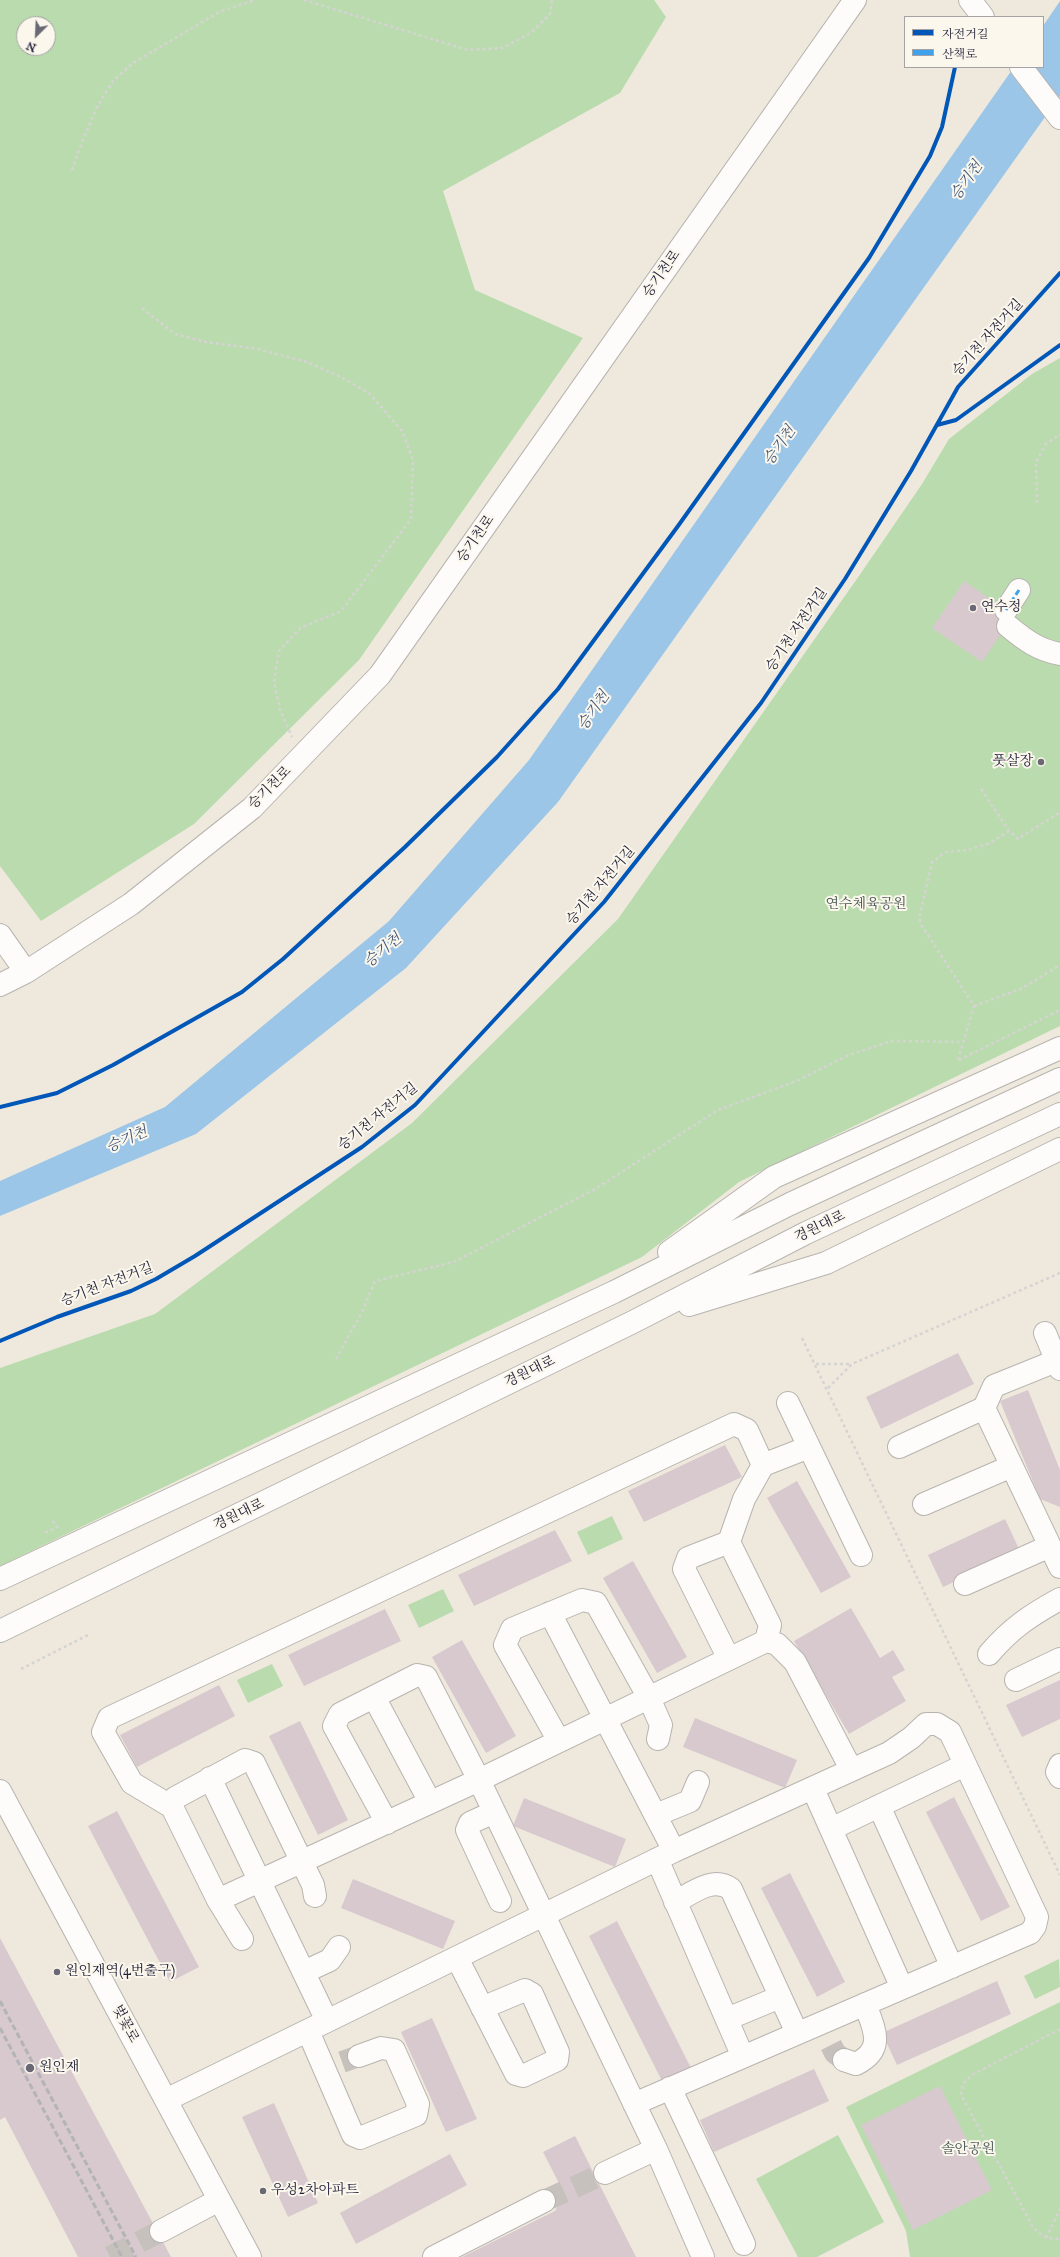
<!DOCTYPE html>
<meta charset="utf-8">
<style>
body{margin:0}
#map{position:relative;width:1060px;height:2257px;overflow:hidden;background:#efe9dd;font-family:"IM FELL Great Primer","Noto Serif KR",serif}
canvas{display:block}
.legend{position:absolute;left:904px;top:16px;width:140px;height:52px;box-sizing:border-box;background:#fbf7ec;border:1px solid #a4a2a5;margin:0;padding:5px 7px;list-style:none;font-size:12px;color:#22223b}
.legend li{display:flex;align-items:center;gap:8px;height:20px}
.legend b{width:20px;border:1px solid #a4a2a5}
.north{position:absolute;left:16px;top:16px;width:40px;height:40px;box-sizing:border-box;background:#fbf7ec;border:1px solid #a4a2a5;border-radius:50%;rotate:204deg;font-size:11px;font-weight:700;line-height:16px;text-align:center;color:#22223b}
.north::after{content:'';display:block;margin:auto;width:14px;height:18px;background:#6a6874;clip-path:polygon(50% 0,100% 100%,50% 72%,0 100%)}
</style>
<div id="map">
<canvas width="1060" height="2257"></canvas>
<ul class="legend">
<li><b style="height:5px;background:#0057b8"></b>자전거길</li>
<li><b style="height:5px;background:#3ea2ec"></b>산책로</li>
</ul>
<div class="north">N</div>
</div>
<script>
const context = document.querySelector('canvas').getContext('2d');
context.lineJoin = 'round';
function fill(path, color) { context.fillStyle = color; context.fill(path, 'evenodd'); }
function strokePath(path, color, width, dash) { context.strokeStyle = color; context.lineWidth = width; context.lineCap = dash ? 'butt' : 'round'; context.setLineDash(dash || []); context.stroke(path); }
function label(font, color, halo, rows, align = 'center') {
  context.font = font + ' "IM FELL Great Primer","Noto Serif KR",serif'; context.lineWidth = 4; context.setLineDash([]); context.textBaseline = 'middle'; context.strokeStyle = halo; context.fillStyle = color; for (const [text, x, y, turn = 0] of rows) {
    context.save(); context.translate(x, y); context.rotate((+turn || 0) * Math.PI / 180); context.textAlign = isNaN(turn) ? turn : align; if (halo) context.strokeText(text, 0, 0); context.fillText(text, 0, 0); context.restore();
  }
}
fill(new Path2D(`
 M0 0H654L666 17 620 93 443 191 475 290 583 338 359 660 194 824 41 921 0 866ZM24 24H48V48H24Z
 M1060 358V1026L739 1182 642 1257 0 1566V1368L155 1314 412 1123 618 919 861 573 922 484 949 439 1032 374Z
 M612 1516 623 1539 588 1555 577 1532Z
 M443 1589 454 1611 419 1628 408 1605Z
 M272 1664 283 1686 248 1703 237 1680Z
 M1059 1959 1060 1987 1035 1999 1024 1976Z
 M1060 2002V2257H910L906 2231 846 2107Z
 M838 2135 884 2222 817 2257H798L756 2179Z`), '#badbae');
fill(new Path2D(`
 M1060 1V96L558 802 406 968 196 1134 0 1216V1181L165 1107 389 921 529 760 1014 67H1043V26Z`), '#9cc6e8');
fill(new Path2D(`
 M964 581 1014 615 982 662 932 628Z
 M958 1353 974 1384 881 1429 866 1397Z
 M1028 1390 1060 1470V1507L1040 1499 1000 1401Z
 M725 1445 742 1477 644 1522 628 1491Z
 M797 1481 851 1577 821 1593 767 1498Z
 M1005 1519 1020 1551 943 1587 928 1555Z
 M555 1530 572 1561 474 1606 458 1575Z
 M633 1561 687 1657 657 1673 603 1578Z
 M851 1608 880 1658 893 1650 905 1670 892 1677 906 1701 849 1734 794 1641Z
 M385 1609 401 1641 304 1686 288 1655Z
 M462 1640 516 1736 486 1753 432 1657Z
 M1060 1680V1719L1022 1737 1006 1705Z
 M219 1685 235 1716 137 1767 120 1735Z
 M695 1718 797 1760 785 1788 683 1747Z
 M300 1721 348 1820 318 1835 269 1736Z
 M954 1797 1010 1907 981 1921 926 1812Z
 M524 1798 626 1839 615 1867 513 1826Z
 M117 1811 199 1967 170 1982 88 1826Z
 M790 1873 845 1982 817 1997 761 1888Z
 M353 1879 455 1921 443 1949 341 1908Z
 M617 1921 691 2068 663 2083 589 1936Z
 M0 1938 171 2257H78L5 2117 0 2120Z
 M997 1981 1011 2014 897 2065 882 2033Z
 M432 2018 477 2119 446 2132 401 2032Z
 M814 2069 829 2101 714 2152 700 2120Z
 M940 2086 992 2190 913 2230 861 2125Z
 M274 2103 318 2203 288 2217 242 2117Z
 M575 2136 636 2257H462L555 2211 564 2193 543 2152Z
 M450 2154 467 2185 356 2244 340 2213Z`), '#d7c9ce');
strokePath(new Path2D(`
 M831 2045 835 2053 844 2060
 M342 2062 359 2056
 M544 2201 605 2173
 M110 2257 161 2231`), '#c6c1bd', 22, [22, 11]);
const minor = new Path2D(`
 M1006 610 1019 590
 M1008 626C1025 640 1038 650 1060 654
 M0 935 26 972
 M0 985 26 972 131 904 252 808 380 675 855 0
 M1045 1333 1060 1369
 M1056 1361 994 1386 984 1408 1060 1567
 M788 1403 861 1555
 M899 1447 984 1408
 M924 1504 1012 1466
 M729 1542 770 1625 766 1641
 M965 1584 1050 1546
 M550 1613 674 1851
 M989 1654C1011 1628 1031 1615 1060 1599
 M729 1659 684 1569 688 1558 729 1542 744 1499 763 1465 809 1447
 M1016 1680 1060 1659
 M374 1697 430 1802
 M559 1741 505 1645 512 1629 582 1600 596 1603 649 1698 661 1725 658 1739
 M1060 1765 1057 1772 1060 1777
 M210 1778 327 2021
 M813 1789 902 1988
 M0 1791 250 2257
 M879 1806 952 1967
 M172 1807 132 1783 103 1732 109 1718 734 1424 747 1430 763 1465
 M494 1812 470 1823 467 1830 500 1901
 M656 1815 690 1801 698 1782
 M387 1823 334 1726 340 1714 417 1675 426 1677 479 1780 656 2149 703 2257
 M831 1829 965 1765
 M657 1859 743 2057
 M218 1900 479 1780 766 1641 777 1644 795 1662 851 1769
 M675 1902C694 1892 713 1876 731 1889L797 2033
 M242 1939 218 1900 172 1807 175 1798 245 1760 254 1763 313 1885 315 1896
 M457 1958 516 2074 523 2076 557 2060 558 2052 532 1994 525 1990 482 2008
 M304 1972 330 1960 339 1947
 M727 2019 780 1997
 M308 2031 353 2135 360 2138 416 2115 418 2104 394 2050 381 2048 359 2056
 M844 2060 856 2064C886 2049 874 2029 865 2004
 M670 2088 744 2244
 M166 2100 674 1851 889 1753 911 1738 926 1724H937L950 1732 1037 1917 1035 1926 1030 1933 634 2104
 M605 2173 656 2149
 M161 2231 219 2200
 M434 2257 544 2201`);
const major = new Path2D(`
 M970 0 983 17
 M1021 67 1060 118
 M669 1252 774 1177 1060 1048
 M689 1305 826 1263 1060 1149
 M0 1579 614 1292 790 1204 1060 1079
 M0 1631 633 1322 806 1233 1060 1114`);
strokePath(minor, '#b7b4af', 24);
strokePath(major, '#b7b4af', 24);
strokePath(new Path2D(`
 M304 0 468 50 503 48 532 32 550 14 552 0
 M72 170 82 142 98 105 113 81 133 63 221 11 256 0
 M142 308 175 334 206 342 258 349 307 362 341 377 370 394 402 431 413 460 411 519 341 611 300 628 279 651 274 682 280 710 292 737
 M1037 503 1036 462 1046 444 1060 434
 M981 789 1009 831
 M974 1006 1021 989 1060 965
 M958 1060 974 1006 920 923V914L932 862 946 852 968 850 990 843 1009 831 1018 839 1060 812
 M959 1060 1060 1010
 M802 1338 1060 1875
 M336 1359 362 1312 375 1281 454 1262 595 1189 718 1110 799 1080 849 1055 891 1041 963 1042
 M816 1364H851
 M828 1388 852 1364 1060 1273
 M45 1533 57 1527 51 1518
 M21 1669 90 1634
 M1060 2029 972 2075 963 2084 961 2095 1033 2227C1041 2236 1047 2239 1060 2239
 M1046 2238 1060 2209`), '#d5d4d2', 2.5, [3, 3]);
strokePath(minor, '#fdfcfa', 22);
strokePath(major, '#fdfcfa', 22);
strokePath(new Path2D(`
 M0 2001 136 2257
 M0 2028 122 2257`), '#b4b3b5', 3, [6, 3]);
strokePath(new Path2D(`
 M1006 610 1019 590`), '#3ea2ec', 3, [6, 3]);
strokePath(new Path2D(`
 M937 425 956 420 1060 345
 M0 1107 57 1093 113 1065 242 992 283 959 405 847 497 757 558 689 678 526 869 258 930 156 942 127 955 67
 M0 1341 57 1317 131 1291 156 1279 195 1256 362 1147 415 1105 604 902 761 703 845 579 911 471 958 387 1060 273`), '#0057b8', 4);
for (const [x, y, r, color] of [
 [973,608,4,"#6a6874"],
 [1041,762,4,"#6a6874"],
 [57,1972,4,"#6a6874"],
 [30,2068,5,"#6a6874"],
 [263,2191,4,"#6a6874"]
]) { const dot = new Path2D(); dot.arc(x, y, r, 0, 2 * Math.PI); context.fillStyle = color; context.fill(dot); strokePath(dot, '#fbf7ec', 1.5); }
label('14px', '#22223b', '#fbf7ec', [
 ["승기천로",662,274,-55],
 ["승기천 자전거길",988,338,-48],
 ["승기천로",476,539,-55],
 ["승기천 자전거길",797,630,-56],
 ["승기천로",270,788,-45],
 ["승기천 자전거길",601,886,-50],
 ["승기천 자전거길",378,1117,-39],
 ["경원대로",820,1227,-26],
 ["승기천 자전거길",107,1285,-21],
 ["경원대로",530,1372,-26],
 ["경원대로",239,1515,-26],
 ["벚꽃로",125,2024,62]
]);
label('14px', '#22223b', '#fbf7ec', [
 ["연수정",981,608],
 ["풋살장",1033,762,"right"],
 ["원인재역(4번출구)",65,1972],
 ["원인재",39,2068],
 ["우성2차아파트",271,2191]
], 'left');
label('14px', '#435652', '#fbf7ec', [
 ["연수체육공원",866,905],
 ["솔안공원",968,2150]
]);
label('italic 15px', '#405679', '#fbf7ec', [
 ["승기천",967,181,-55],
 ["승기천",780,446,-55],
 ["승기천",594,711,-55],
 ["승기천",383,951,-40],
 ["승기천",127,1140,-23]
]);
</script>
